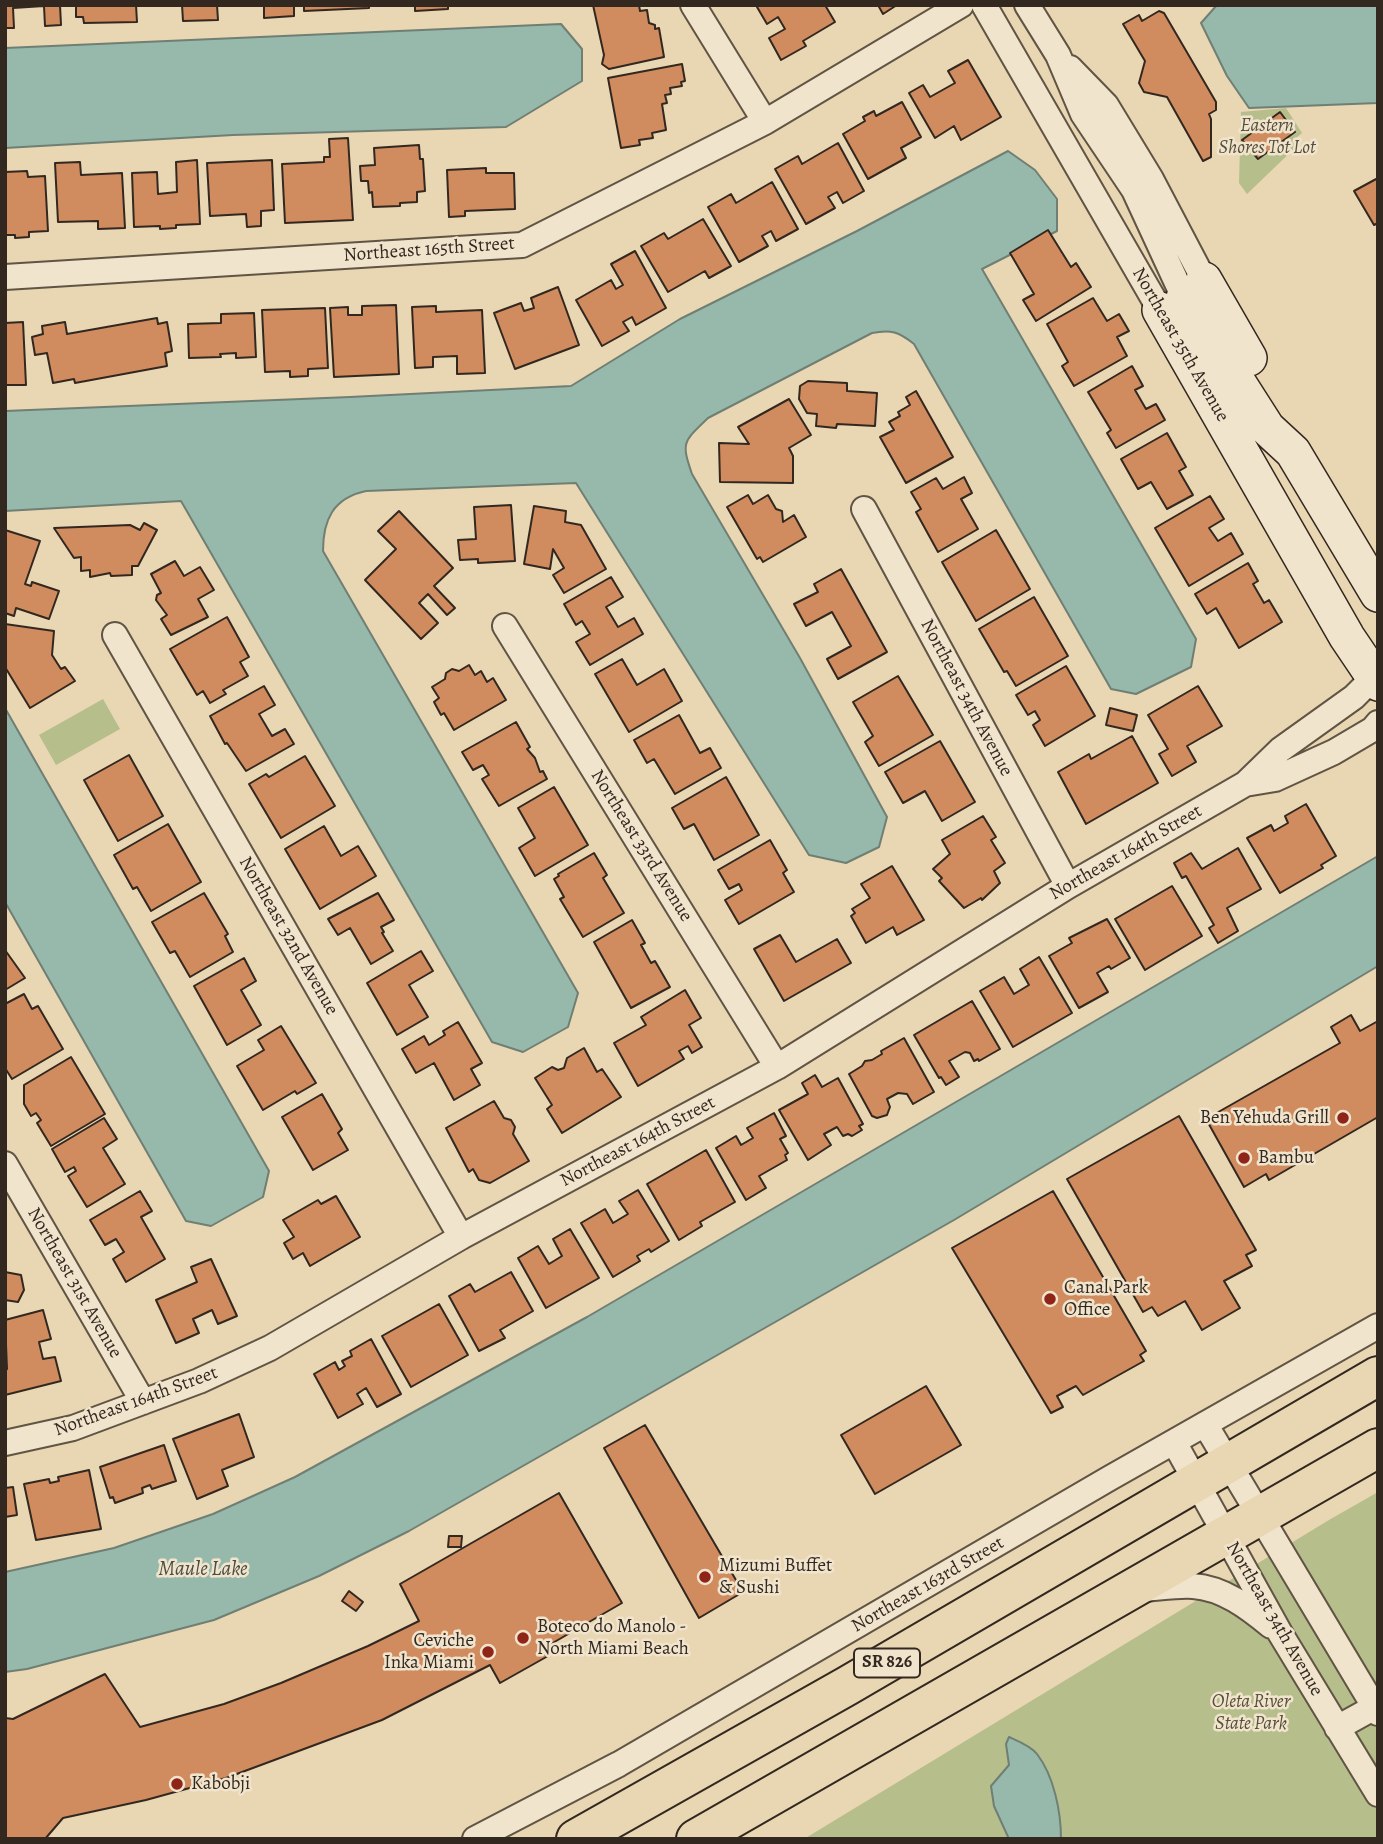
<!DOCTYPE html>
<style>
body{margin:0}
#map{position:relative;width:1383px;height:1844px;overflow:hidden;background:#e9d6b2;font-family:Alegreya,serif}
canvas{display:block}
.frame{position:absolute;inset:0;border:7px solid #332820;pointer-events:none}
</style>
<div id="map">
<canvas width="1383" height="1844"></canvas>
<div class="frame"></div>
</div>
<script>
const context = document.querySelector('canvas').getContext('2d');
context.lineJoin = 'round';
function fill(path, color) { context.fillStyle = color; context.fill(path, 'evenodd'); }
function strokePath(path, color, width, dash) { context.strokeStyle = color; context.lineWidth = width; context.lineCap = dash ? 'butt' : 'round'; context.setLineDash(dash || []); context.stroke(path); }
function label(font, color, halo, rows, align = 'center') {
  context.font = font + ' Alegreya,serif'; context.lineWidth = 5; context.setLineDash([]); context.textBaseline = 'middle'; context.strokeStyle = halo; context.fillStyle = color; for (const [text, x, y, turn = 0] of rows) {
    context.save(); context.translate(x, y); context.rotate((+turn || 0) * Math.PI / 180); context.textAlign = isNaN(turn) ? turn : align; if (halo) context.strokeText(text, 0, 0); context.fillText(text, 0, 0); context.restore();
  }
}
fill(new Path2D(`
 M1286 108 1302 133 1295 139 1299 144 1247 194 1239 183 1241 112Z
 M103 699 120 729 56 765 39 735Z
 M1378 1492V1839H804L1329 1520Z`), '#b6be8c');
const water = new Path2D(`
 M1217 5H1378V103L1249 108 1227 76 1201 23Z
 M561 24 582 49V81L506 127 233 135 5 148V48Z
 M1008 151 1035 170 1057 199V231L982 269 1196 639 1191 667 1136 694 1111 689 914 344C899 332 891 329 872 333L708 418C683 442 681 442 692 474L800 658 887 817 879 847 846 863 809 855 576 483 366 491C333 498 323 520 323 551L578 993 568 1027 523 1052 492 1042 181 501 5 511V411L350 397 571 386 680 319 857 231Z
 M5 708 269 1171 263 1197 211 1226 186 1221 5 902Z
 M1378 856V966L954 1220 409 1531 319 1576 214 1620 27 1669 5 1672V1572L114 1548 213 1514 295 1477 587 1317Z
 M1009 1737C1018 1741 1031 1746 1037 1754 1054 1776 1061 1812 1061 1839H1009L994 1806 991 1786 1009 1765 1006 1744Z`);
fill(water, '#97b9ab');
strokePath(water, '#6f7f73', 2);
const building = new Path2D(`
 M5 5H60L61 25 45 26 44 6 13 8 14 28H5Z
 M76 5H136L137 22 84 23 83 17H76Z
 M182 5H217L218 20 183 21Z
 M264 5H294V16L264 18Z
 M304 5H369V8L304 11Z
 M415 5H448V9L415 11Z
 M593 5H639L640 11 647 10 649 23 655 25V29L659 28 664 57 609 69 602 64 604 55Z
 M760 5H825L835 22 803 41 806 46 781 60 769 38 785 29 778 17 767 24 757 7Z
 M878 5H897L883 14Z
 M1159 11 1164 13 1216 102V110L1209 114 1211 119V157L1203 161 1167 97 1144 92 1139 83 1145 61 1123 24 1139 15 1142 21Z
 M968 60 1001 117 961 140 954 126 935 138 909 93 923 85 930 97 955 83 948 71Z
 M682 64 685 81 681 82 682 86 670 88 671 94 665 95 667 103 662 104 666 130 652 133 653 138 639 140 640 145 621 148 608 78Z
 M902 102 921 137 901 148 906 158 868 179 843 134 865 121 863 117 874 111 876 116Z
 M1280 112 1295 132 1258 159 1242 140Z
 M348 138 353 220 285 223 282 164 324 162V157H330L329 139Z
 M838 143 864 191 843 203 837 192 828 197 835 208 806 224 775 169 798 156 802 164Z
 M419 145 420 159H423L425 191 417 192V202L400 203V206L373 207 372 192 369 193 368 181H361L360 166 375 165 374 148Z
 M197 160 200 224 176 225V228L160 229V226L134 227 132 173 157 172 158 194 177 192 176 162Z
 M272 160 274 210 261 211V226L247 227 246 214 210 216 207 163Z
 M80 162 81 175 122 173 125 228 98 229V221L58 222 55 163Z
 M486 168V173H514L515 209 465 211V216L449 217 447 170Z
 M27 171 28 177 45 176 48 231 29 232V237L15 238V235H5V172Z
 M1378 178V223L1374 225 1354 191Z
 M772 182 798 229 776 241 771 231 762 236 768 246 739 262 708 207 731 194 736 203Z
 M703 219 731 266 709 278 705 271 668 292 641 246 664 233 668 239Z
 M1048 230 1071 267 1076 263 1091 287 1036 321 1023 300 1034 294 1010 253Z
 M635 251 666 308 636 325 632 317 623 322 629 331 602 346 576 300 611 280 616 289 623 285 611 264Z
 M558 287 579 345 515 369 494 313 521 303 524 311 534 308 531 298Z
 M1093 298 1107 321 1119 314 1129 331 1117 337 1127 356 1074 386 1062 366 1068 362 1047 324Z
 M396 305 399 374 334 377 330 308 348 307V315H362V306Z
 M436 306V312L482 310 485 373 457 374V356L433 357V367L415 368 412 307Z
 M325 308 328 368 308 369V376L290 377V371L265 372 262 310Z
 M254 313 256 357 236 358V353L220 354 221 357 189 358 188 324 221 323V314Z
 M157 318 158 324 167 322 172 351 165 353 167 366 75 383 74 379 53 383 47 353 35 355 32 337 43 334 42 326 65 322 67 334Z
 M23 322 26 385H5V323Z
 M1132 366 1143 386 1135 390 1146 409 1156 404 1165 420 1116 448 1107 433 1111 430 1088 392Z
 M808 381 847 383V391L877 393 875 426 837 424 836 428 816 426 817 414 807 413 799 399 800 386Z
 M916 391 953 457 906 483 880 437 894 430 889 422 900 416 898 412 910 405 906 397Z
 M789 399 811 435 789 448 793 456V483L720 482 719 443 749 444 738 427Z
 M1167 433 1186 467 1179 471 1193 495 1167 509 1151 482 1138 489 1121 459Z
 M964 477 972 493 961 499 978 529 938 552 916 512 921 509 911 492 936 478 943 489Z
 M748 495 753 504 768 495 776 509 782 511 783 522 794 515 806 537 763 562 760 557 757 559 727 507Z
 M1210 496 1224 519 1209 528 1218 541 1231 533 1243 554 1189 586 1155 528Z
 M511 505 515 561 478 563V559L460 560 458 540 476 539 474 507Z
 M534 506 566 511 565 522 581 525 606 569 564 593 553 575 564 568 553 549 550 569 524 564Z
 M399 511 453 568 434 586 455 608 447 615 428 594 419 603 438 623 421 639 365 580 396 549 378 531Z
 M144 523 157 530 138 566H132V575L111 576 110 573 90 577V570L81 571V557L74 558 54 528 130 525 140 530Z
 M5 530 40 541 25 584 31 586 32 582 59 591 49 619 16 608 14 616 5 613Z
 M996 530 1030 589 976 621 942 562Z
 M175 561 184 576 200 567 214 590 198 599 208 617 171 635 161 619 167 615 156 600 157 595 161 593 151 574Z
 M1248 563 1258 581 1253 584 1264 603 1269 600 1282 622 1239 648 1216 608 1207 614 1195 594Z
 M841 569 887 652 838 679 827 659 851 646 832 612 806 626 794 604 818 592 814 584Z
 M611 577 623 597 606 607 618 627 634 618 643 634 590 665 576 642 590 634 582 621 576 625 564 604Z
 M1034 597 1068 656 1016 686 1007 671 1004 672 979 629Z
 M227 617 249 657 240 662 248 676 223 690 226 694 210 703 203 691 197 695 170 649Z
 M5 624 54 631 52 655 61 669 65 667 75 681 30 708 5 667Z
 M622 659 637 685 664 669 682 701 629 732 595 674Z
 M469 665 475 675 481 671 487 682 493 678 506 700 454 730 444 713 441 715 434 702 439 698 432 687 445 679 446 673 452 669 459 671Z
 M1066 666 1095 716 1045 746 1033 725 1040 720 1035 711 1028 715 1016 695Z
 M898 676 933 735 879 766 865 742 873 736 853 702Z
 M264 686 275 705 259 714 272 736 285 729 294 744 246 771 227 743 225 744 210 716Z
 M1198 686 1222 726 1187 746 1196 762 1172 776 1159 754 1168 749 1148 715Z
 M1110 708 1137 715 1133 731 1106 725Z
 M679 715 700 753 710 748 721 768 675 794 654 759 647 763 634 740Z
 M516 722 530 747 527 749 535 758 540 772 543 771 547 779 499 806 482 779 489 775 483 765 473 770 462 752Z
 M1132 736 1158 783 1086 824 1058 772 1089 754 1091 759Z
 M940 741 975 802 942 821 925 791 903 803 885 772Z
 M129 755 163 816 118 841 84 780Z
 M305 756 335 806 281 838 249 784 266 774 269 777Z
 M726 777 759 835 714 860 694 824 684 829 672 808Z
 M554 787 588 845 535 876 519 848 535 838 518 808Z
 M1306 804 1336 856 1321 865 1323 868 1280 893 1247 838 1271 825 1274 831 1288 823 1285 816Z
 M983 816 996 837 991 840 1005 863 994 871 1000 883 982 900 981 898 964 908 939 881 942 878 933 869 950 854 942 840Z
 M168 824 201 882 151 911 137 887 133 889 114 855Z
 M324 826 341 856 358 846 376 876 320 909 285 849Z
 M770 840 787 870 783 873 794 892 739 924 725 900 742 890 739 884 729 889 718 870Z
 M1238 848 1261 889 1227 908 1238 931 1218 943 1209 928 1214 925 1186 876 1182 878 1174 863 1191 853 1202 869Z
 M594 853 607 875 603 878 624 913 583 937 560 899 564 897 554 879 559 876 558 874Z
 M892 866 924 920 897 935 893 927 866 943 851 916 855 913 852 909 870 898 861 884Z
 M1172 886 1202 936 1145 970 1115 919Z
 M204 893 228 934 225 936 233 952 190 977 175 951 170 953 152 922Z
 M378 893 394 920 381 927 384 932 382 933 393 951 371 964 350 928 338 935 328 919Z
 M1107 919 1130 958 1111 969 1109 966 1097 973 1108 992 1079 1008 1049 956 1072 943 1069 938Z
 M632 920 645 943 641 945 651 963 655 961 670 987 631 1008 594 942Z
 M780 935 796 962 837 939 851 963 784 1001 754 949Z
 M5 950 25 978 5 990Z
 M421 951 433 971 409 985 428 1017 397 1035 367 983Z
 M1039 957 1072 1013 1013 1047 980 991 1004 977 1014 994 1029 985 1020 969Z
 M244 958 256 981 241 990 261 1025 227 1045 194 986Z
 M685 990 701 1018 689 1025 702 1047 692 1053 688 1046 679 1051 684 1059 638 1086 614 1043 646 1025 641 1017Z
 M24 994 32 1009 38 1006 63 1049 12 1079 5 1068V1004Z
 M972 1001 1000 1049 979 1061 978 1059 974 1061 970 1053 965 1052 949 1061 959 1077 946 1085 941 1077 939 1078 914 1035Z
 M1351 1015 1360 1031 1378 1021V1117L1269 1180 1266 1174 1244 1187 1206 1119 1340 1043 1331 1027Z
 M458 1022 482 1063 471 1069 480 1085 454 1100 434 1063 416 1073 402 1049 424 1036 429 1045 445 1035 443 1031Z
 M281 1026 316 1083 297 1094 295 1091 263 1110 237 1066 264 1050 258 1040Z
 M904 1038 934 1092 913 1104 907 1094 898 1093 887 1099 890 1107 887 1115 877 1118 872 1116 849 1074 862 1066 865 1061 872 1060 882 1054 881 1051Z
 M584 1048 597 1072 602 1069 621 1097 562 1133 547 1109 552 1105 535 1078 552 1067 558 1070 564 1068 567 1058Z
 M71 1057 105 1114 51 1146 37 1123 41 1120 36 1113 31 1116 24 1104V1085Z
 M815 1075 822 1087 838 1078 863 1124 859 1126 862 1130 852 1136 848 1134 843 1136 837 1127 824 1134 831 1145 808 1160 779 1110 808 1094 802 1083Z
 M322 1094 342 1129 338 1133 348 1150 313 1170 282 1117Z
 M494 1101 504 1118 511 1120 515 1127 513 1134 529 1161 490 1183 479 1180 473 1169 469 1172 446 1128Z
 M774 1113 786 1136 780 1139 788 1153 785 1155 787 1160 759 1176 766 1188 746 1200 716 1148 736 1136 741 1145 753 1138 747 1128Z
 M1179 1116 1256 1250 1246 1255 1252 1266 1224 1281 1240 1308 1202 1330 1185 1301 1158 1316 1152 1307 1143 1312 1067 1179Z
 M104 1118 117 1139 103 1148 125 1184 87 1207 68 1176 76 1171 74 1167 65 1172 52 1149Z
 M706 1150 735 1202 700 1222 702 1226 679 1240 647 1184Z
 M638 1190 669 1241 651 1252 649 1249 637 1256 640 1261 613 1277 581 1223 605 1209 613 1223 628 1214 619 1201Z
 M140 1191 152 1211 141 1217 165 1259 126 1282 113 1259 124 1252 116 1239 105 1245 90 1220Z
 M1053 1191 1146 1351 1140 1355 1144 1361 1083 1395 1076 1386 1057 1396 1063 1407 1051 1413 952 1248Z
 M336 1196 360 1237 310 1266 303 1253 293 1259 284 1243 294 1237 283 1220 318 1200 321 1204Z
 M570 1229 599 1278 546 1308 518 1258 538 1246 549 1264 562 1256 553 1239Z
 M211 1259 237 1316 218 1324 212 1310 193 1319 199 1333 176 1343 156 1300 197 1282 191 1267Z
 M5 1272 21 1275 24 1290 18 1302 5 1300Z
 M511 1272 533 1311 500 1330 505 1338 479 1351 449 1296 470 1284 475 1292Z
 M439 1304 468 1355 411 1387 382 1336Z
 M43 1310 51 1339 39 1342 43 1359 55 1357 61 1381 5 1395V1370L7 1369 5 1320Z
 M371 1339 401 1394 377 1407 366 1388 357 1394 363 1404 338 1418 314 1374 335 1362 339 1370 345 1366 342 1361 352 1356 350 1351Z
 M926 1386 961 1445 875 1494 841 1435Z
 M239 1414 254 1457 222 1470 228 1486 197 1499 173 1439Z
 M645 1425 743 1592 699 1618 604 1448Z
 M164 1445 176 1481 152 1489 150 1485 142 1488 143 1493 115 1503 113 1497 110 1498 100 1467Z
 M89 1470 101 1529 36 1540 24 1484 49 1479 50 1483 59 1481 58 1477Z
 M13 1487 17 1515 5 1517V1488Z
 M559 1493 622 1603 544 1648 548 1656 500 1683 490 1665 382 1720 226 1778 146 1800 63 1818 45 1839H5V1718L13 1719 105 1674 140 1727 224 1704 281 1683 368 1646 419 1621 400 1584Z
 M449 1536H462L461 1547H448Z
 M349 1591 363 1602 356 1611 342 1601Z`);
fill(building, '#d08c5f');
strokePath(building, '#332820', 2);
const street = new Path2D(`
 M693 5 765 122
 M984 5 1160 310
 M1027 5 1058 55 1083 114 1134 190 1184 298
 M1070 68 1106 105 1151 179 1204 280
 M5 277 522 245 765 122 961 5
 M864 509 1068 886
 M505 626 777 1067
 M115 635 461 1237
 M1245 784 1275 779 1334 752 1373 729 1378 723
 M5 1164 143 1402
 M1205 1424 1378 1713
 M1174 1442 1280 1633 1378 1794
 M5 1443 73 1428 199 1381 270 1348 461 1237 777 1067 1068 886 1245 784 1280 750 1354 697 1378 673
 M1143 1589C1159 1588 1177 1585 1193 1586 1223 1588 1248 1607 1271 1626
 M1337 1728 1375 1707
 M475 1839 619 1764 1110 1478 1378 1326`);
const secondary = new Path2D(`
 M1204 280 1249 358
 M1184 298 1267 428 1293 452 1378 594
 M1160 310 1347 637 1378 683`);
const primary = new Path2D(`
 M576 1839 847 1686 1378 1376
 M696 1839 1378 1448`);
strokePath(street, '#605444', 28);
strokePath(secondary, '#332820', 38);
strokePath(primary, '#332820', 42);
strokePath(street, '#f1e4cd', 24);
strokePath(secondary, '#f1e4cd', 35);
strokePath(primary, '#e9d6b2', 38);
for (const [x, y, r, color] of [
 [1343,1118,7,"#8f2418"],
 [1244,1158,7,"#8f2418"],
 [1050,1299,7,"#8f2418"],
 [705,1577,7,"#8f2418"],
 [523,1638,7,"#8f2418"],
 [488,1652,7,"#8f2418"],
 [177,1784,7,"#8f2418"]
]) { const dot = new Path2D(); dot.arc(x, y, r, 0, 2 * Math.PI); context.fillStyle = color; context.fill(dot); strokePath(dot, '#f1e4cd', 2.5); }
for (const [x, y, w] of [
 [887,1663,66]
]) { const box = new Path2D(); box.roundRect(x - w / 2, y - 14.5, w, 29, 5); context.fillStyle = '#f1e4cd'; context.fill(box); strokePath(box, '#332820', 2); }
label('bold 18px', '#332820', null, [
 ["SR 826",887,1663]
]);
label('italic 19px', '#544e3b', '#f1e4cd', [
 ["Eastern",1267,126],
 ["Shores Tot Lot",1267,148],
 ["Oleta River",1251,1702],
 ["State Park",1251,1724]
]);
label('19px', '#332820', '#f1e4cd', [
 ["Northeast 165th Street",429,250,-4],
 ["Northeast 35th Avenue",1180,345,60],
 ["Northeast 34th Avenue",966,698,62],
 ["Northeast 33rd Avenue",641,846,58],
 ["Northeast 164th Street",1126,853,-30],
 ["Northeast 32nd Avenue",288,936,60],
 ["Northeast 164th Street",638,1142,-28],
 ["Northeast 31st Avenue",74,1283,60],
 ["Northeast 164th Street",136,1402,-20],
 ["Northeast 163rd Street",928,1585,-30],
 ["Northeast 34th Avenue",1274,1619,60]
]);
label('19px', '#332820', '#f1e4cd', [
 ["Ben Yehuda Grill",1329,1118,"right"],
 ["Bambu",1258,1158],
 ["Canal Park",1064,1288],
 ["Office",1064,1310],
 ["Mizumi Buffet",719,1566],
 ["& Sushi",719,1588],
 ["Boteco do Manolo -",537,1627],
 ["North Miami Beach",537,1649],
 ["Ceviche",474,1641,"right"],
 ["Inka Miami",474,1663,"right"],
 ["Kabobji",191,1784]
], 'left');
label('italic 21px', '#4c4c43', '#f1e4cd', [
 ["Maule Lake",203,1570]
]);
</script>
